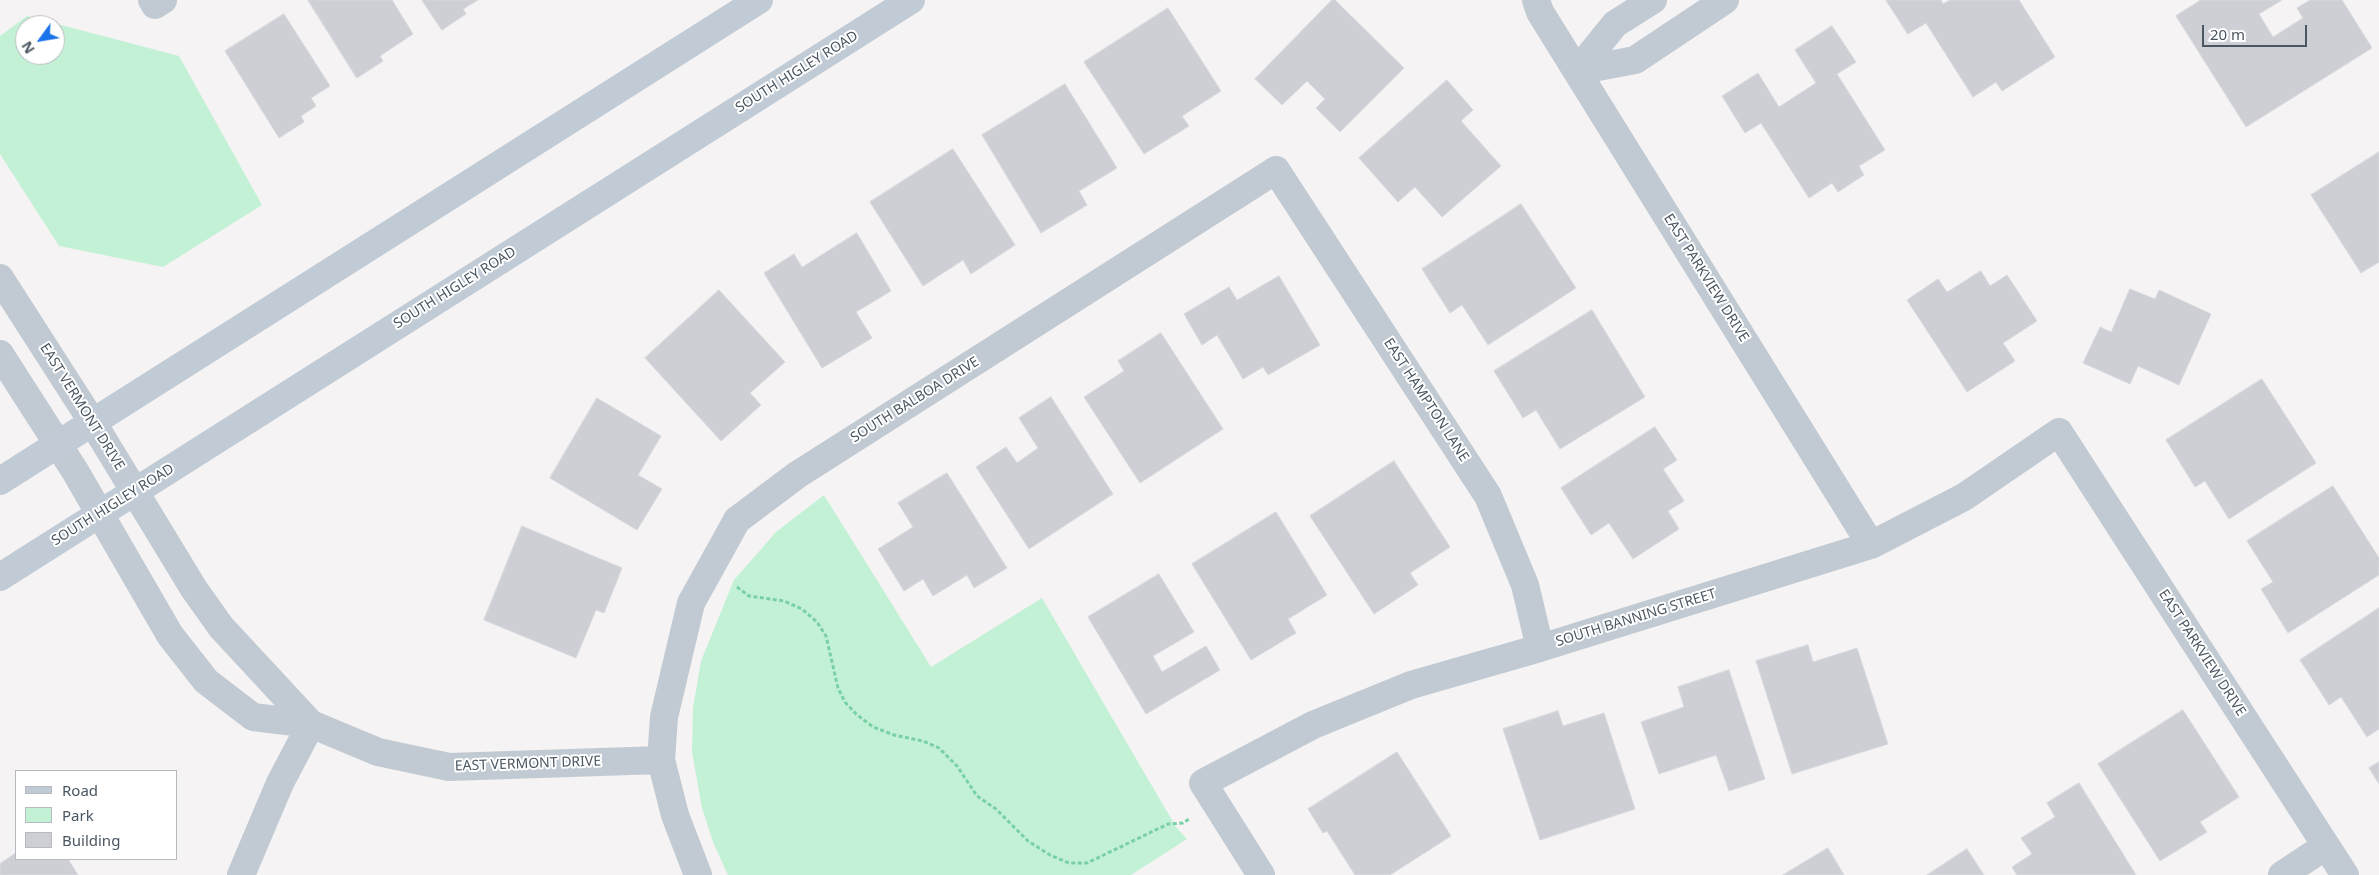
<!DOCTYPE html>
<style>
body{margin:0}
#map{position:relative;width:2379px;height:875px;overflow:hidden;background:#f5f3f3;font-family:"Noto Sans",sans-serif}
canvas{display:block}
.legend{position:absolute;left:15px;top:770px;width:162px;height:90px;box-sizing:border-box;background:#fff;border:1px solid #b7bbc0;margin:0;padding:6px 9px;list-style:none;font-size:15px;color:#4a5661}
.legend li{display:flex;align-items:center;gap:10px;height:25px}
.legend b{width:25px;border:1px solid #b7bbc0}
.north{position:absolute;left:15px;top:15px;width:50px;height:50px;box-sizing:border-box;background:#fff;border:1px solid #b7bbc0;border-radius:50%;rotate:238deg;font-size:14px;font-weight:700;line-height:20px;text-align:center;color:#4a5661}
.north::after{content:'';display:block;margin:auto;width:18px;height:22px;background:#1a73e8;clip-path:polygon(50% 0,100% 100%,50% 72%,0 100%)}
.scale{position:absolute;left:2202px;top:25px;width:105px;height:22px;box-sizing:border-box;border:2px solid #4a5661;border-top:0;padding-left:6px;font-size:15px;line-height:18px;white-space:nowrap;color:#4a5661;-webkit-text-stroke:4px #fff;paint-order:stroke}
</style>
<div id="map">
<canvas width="2379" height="875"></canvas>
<ul class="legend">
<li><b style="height:6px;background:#c1cbd6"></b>Road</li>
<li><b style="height:14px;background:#c3f1d5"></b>Park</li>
<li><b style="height:14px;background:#cdcfd5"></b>Building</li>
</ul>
<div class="north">N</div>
<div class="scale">20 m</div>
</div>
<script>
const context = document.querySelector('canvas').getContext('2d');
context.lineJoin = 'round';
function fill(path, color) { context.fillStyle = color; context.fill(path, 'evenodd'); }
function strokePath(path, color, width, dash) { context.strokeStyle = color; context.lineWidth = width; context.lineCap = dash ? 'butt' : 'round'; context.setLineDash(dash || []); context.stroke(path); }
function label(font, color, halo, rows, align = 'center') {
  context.font = font + ' "Noto Sans",sans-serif'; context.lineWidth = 4; context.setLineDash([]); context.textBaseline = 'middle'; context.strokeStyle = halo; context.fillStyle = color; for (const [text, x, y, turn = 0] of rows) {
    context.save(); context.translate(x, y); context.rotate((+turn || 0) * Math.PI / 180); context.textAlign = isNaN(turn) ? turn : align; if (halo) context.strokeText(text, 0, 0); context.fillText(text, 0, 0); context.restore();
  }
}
fill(new Path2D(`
 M27 16 179 56 262 205 163 267 59 246 0 154V36ZM25 25H55V55H25Z
 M824 495 931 667 1042 598 1176 827 1187 839 1131 875H728L713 842 702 808 692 752 693 708 701 661 734 580 776 532Z`), '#c3f1d5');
const building = new Path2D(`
 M308 0H392L413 34 380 56 383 61 357 78Z
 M422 0H478L463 9 466 14 442 30Z
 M1332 0H1335L1404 68 1340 132 1316 108 1325 99 1307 81 1282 105 1255 79Z
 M1886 0H1941L1943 4 1950 0H2019L2055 57 2002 91 1996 82 1973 97 1926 23 1908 34Z
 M2201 0H2282L2259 14 2273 37 2303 18 2297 8 2310 0H2342L2372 48 2246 127 2176 16Z
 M1168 8 1221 91 1182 116 1189 126 1144 154 1084 62Z
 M284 14 330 86 311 98 316 106 301 116 304 122 279 138 225 51Z
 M1832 26 1856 62 1837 74 1885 150 1859 166 1864 175 1838 192 1832 183 1809 198 1761 123 1745 133 1722 96 1758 73 1779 107 1816 83 1795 50Z
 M1447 80 1473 110 1461 121 1501 166 1442 217 1415 187 1398 202 1359 158Z
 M1065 84 1117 168 1079 191 1087 205 1041 233 982 135Z
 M953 149 1015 245 971 274 963 260 923 286 870 202Z
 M2379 152V262L2361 273 2311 195Z
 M1521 204 1576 288 1488 345 1462 305 1450 313 1422 269Z
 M857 233 891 291 856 312 872 338 822 368 764 273 794 254 802 267Z
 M1981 271 1990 286 2007 275 2037 321 2003 343 2015 361 1967 392 1907 300 1938 279 1947 292Z
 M1279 276 1320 345 1268 375 1263 367 1243 379 1217 335 1202 345 1184 314 1229 287 1237 300Z
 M2130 289 2155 299 2159 290 2211 314 2179 385 2138 366 2130 384 2083 363 2100 327 2111 332Z
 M719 290 785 362 750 393 761 405 721 441 645 358Z
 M1592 310 1645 397 1560 449 1536 410 1523 418 1494 371Z
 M1161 333 1223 429 1140 483 1084 397 1124 371 1118 361Z
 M2262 379 2316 463 2229 519 2205 481 2195 487 2166 440Z
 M1051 397 1113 494 1029 549 976 467 1006 447 1017 463 1038 448 1019 418Z
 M597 398 661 436 638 475 662 489 637 530 550 478Z
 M1655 427 1677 460 1663 469 1684 501 1668 511 1679 529 1633 559 1609 523 1591 535 1561 488Z
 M1394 461 1450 547 1410 573 1418 585 1374 614 1310 516Z
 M947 473 1007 568 974 588 967 575 933 596 923 579 904 591 878 549 913 527 898 503Z
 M2333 486 2379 558V575L2288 633 2261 589 2273 582 2247 541Z
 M1276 512 1327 595 1288 619 1296 633 1251 660 1192 564Z
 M522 526 622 568 604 613 596 610 576 658 484 620Z
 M1159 574 1194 632 1153 656 1162 672 1206 646 1220 670 1146 714 1088 617Z
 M2379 608V729L2367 737 2341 697 2329 705 2300 660Z
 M1808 645 1813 662 1857 648 1888 744 1792 774 1756 661Z
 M1729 670 1765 779 1729 791 1716 755 1659 774 1641 722 1684 707 1678 687Z
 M2183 710 2239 797 2200 822 2207 832 2160 861 2098 764Z
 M1558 711 1563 726 1604 713 1635 809 1540 840 1503 729Z
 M1397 752 1451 836 1390 875H1355L1327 831 1323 833 1308 809Z
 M2379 762V784L2369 768Z
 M2079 783 2136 875H2017L2012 867 2032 854 2021 838 2055 817 2047 803Z
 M1828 848 1844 875H1783Z
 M1967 849 1984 875H1927Z
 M16 853V859H68L78 875H0V864Z`);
fill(building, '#cdcfd5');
strokePath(building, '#d7d9de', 1);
strokePath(new Path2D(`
 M737 587 749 596 784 601 802 609 817 622 826 636 838 688 845 702 856 714 873 727 894 735 923 741 939 748 957 766 977 796 996 809 1028 841 1050 855 1069 863H1087L1168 824 1183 823 1189 819`), '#7ad0a6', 3, [4, 2.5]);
strokePath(new Path2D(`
 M152 0 155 5 163 0
 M1536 0 1540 12 1871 545
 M1577 71 1635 60 1725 0
 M1577 71 1615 24 1653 0
 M0 278 93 423 194 589 221 627 311 724
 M0 354 75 471 170 635 206 681 253 717 311 724 378 752 449 767 661 760
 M241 875 280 783 311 724
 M698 875 675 815 661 760 664 717 691 603 737 520 797 475 1276 170 1488 496 1525 585 1540 648
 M1261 875 1203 783 1313 725 1411 685 1540 648 1871 545 1964 497 2059 432 2345 875
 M2282 875 2326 846`), '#c1cad2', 28);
strokePath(new Path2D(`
 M0 481 759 0
 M0 577 911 0`), '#c1cbd6', 28);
label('14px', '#4a5661', '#fff', [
 ["SOUTH HIGLEY ROAD",797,72,-32],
 ["EAST PARKVIEW DRIVE",1706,278,58],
 ["SOUTH HIGLEY ROAD",455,288,-32],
 ["SOUTH BALBOA DRIVE",915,400,-32],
 ["EAST HAMPTON LANE",1426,400,57],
 ["EAST VERMONT DRIVE",82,407,58],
 ["SOUTH HIGLEY ROAD",113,505,-32],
 ["SOUTH BANNING STREET",1636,618,-17],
 ["EAST PARKVIEW DRIVE",2202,653,57],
 ["EAST VERMONT DRIVE",528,764,-2]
]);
</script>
